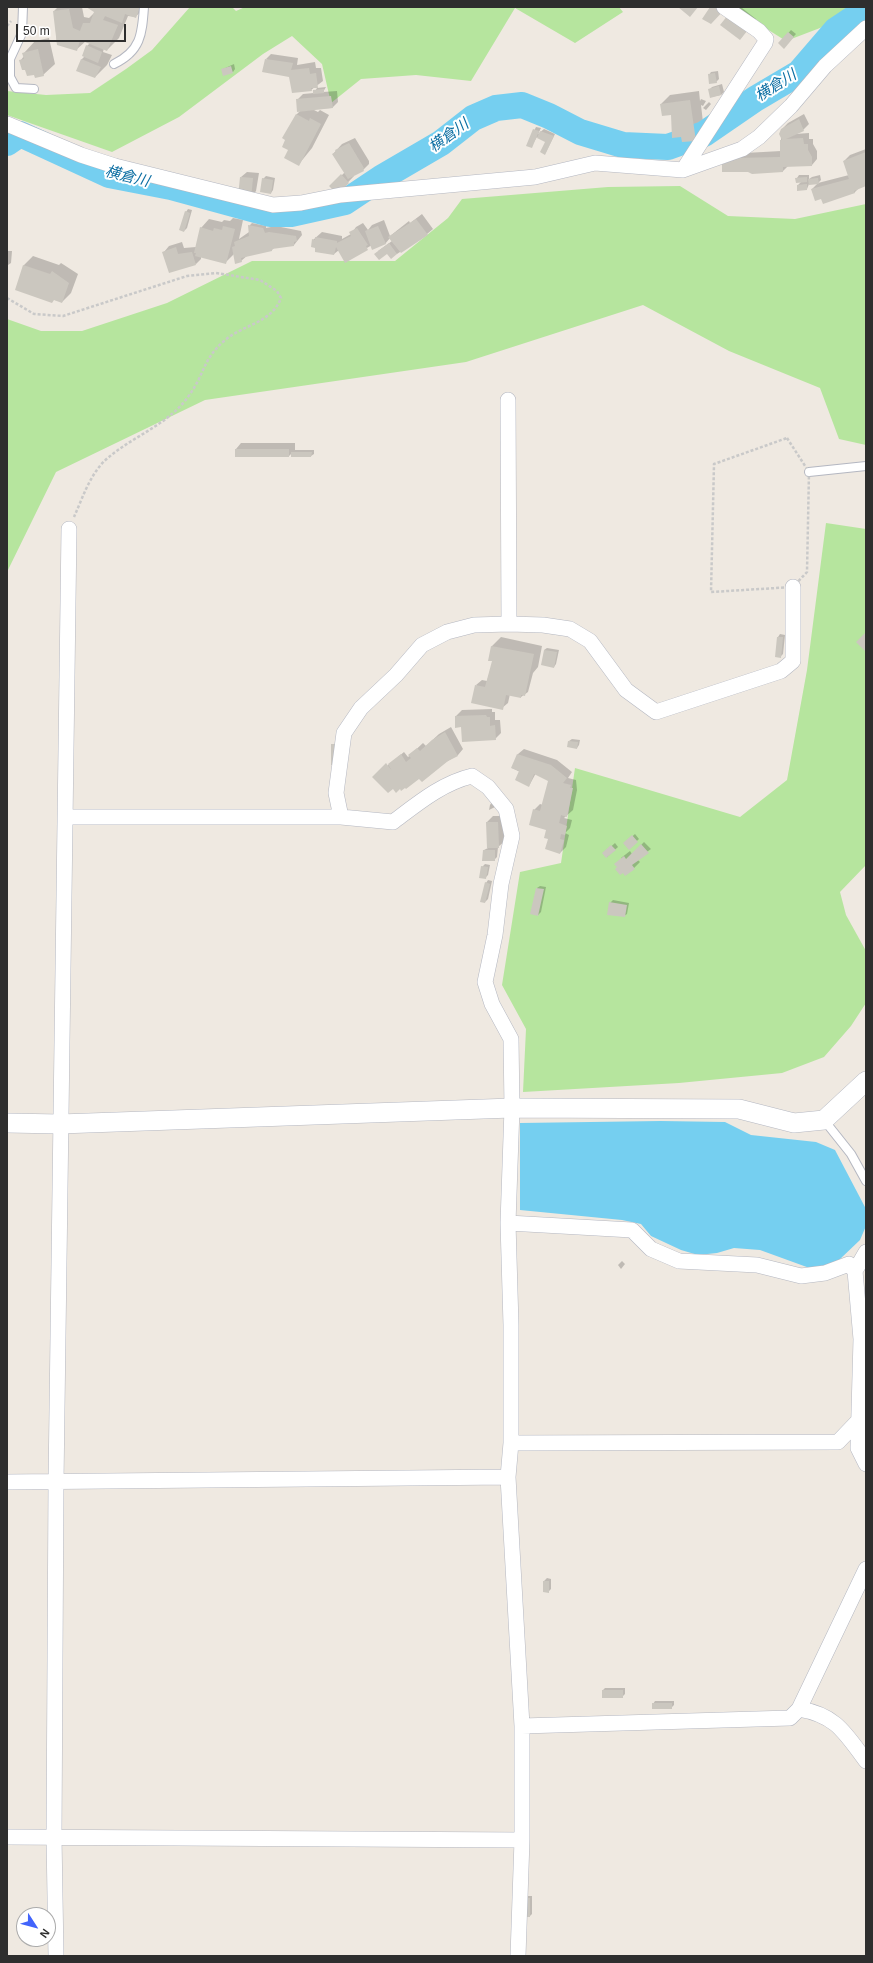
<!DOCTYPE html>
<meta charset="utf-8">
<style>
body{margin:0}
#map{position:relative;width:873px;height:1963px;overflow:hidden;background:#efe9e1;font-family:Arial,sans-serif}
canvas{display:block}
.frame{position:absolute;inset:0;border:8px solid #2e2e2e;pointer-events:none}
.north{position:absolute;left:16px;top:1907px;width:40px;height:40px;box-sizing:border-box;background:#fff;border:1px solid #ababab;border-radius:50%;rotate:126deg;font-size:11px;font-weight:700;line-height:16px;text-align:center;color:#2e2e2e}
.north::after{content:'';display:block;margin:auto;width:14px;height:18px;background:#4264fb;clip-path:polygon(50% 0,100% 100%,50% 72%,0 100%)}
.scale{position:absolute;left:16px;top:24px;width:110px;height:18px;box-sizing:border-box;border:2px solid #2e2e2e;border-top:0;padding-left:5px;font-size:12px;line-height:14px;white-space:nowrap;color:#2e2e2e;-webkit-text-stroke:3px #fff;paint-order:stroke}
</style>
<div id="map">
<canvas width="873" height="1963"></canvas>
<div class="frame"></div>
<div class="north">N</div>
<div class="scale">50 m</div>
</div>
<script>
const context = document.querySelector('canvas').getContext('2d');
context.lineJoin = 'round';
function fill(path, color) { context.fillStyle = color; context.fill(path, 'evenodd'); }
function strokePath(path, color, width, dash) { context.strokeStyle = color; context.lineWidth = width; context.lineCap = dash ? 'butt' : 'round'; context.setLineDash(dash || []); context.stroke(path); }
function label(font, color, halo, rows, align = 'center') {
  context.font = font + ' Arial,"Noto Sans JP",sans-serif'; context.lineWidth = 4; context.setLineDash([]); context.textBaseline = 'middle'; context.strokeStyle = halo; context.fillStyle = color; for (const [text, x, y, turn = 0] of rows) {
    context.save(); context.translate(x, y); context.rotate((+turn || 0) * Math.PI / 180); context.textAlign = isNaN(turn) ? turn : align; if (halo) context.strokeText(text, 0, 0); context.fillText(text, 0, 0); context.restore();
  }
}
fill(new Path2D(`
 M190 7H232L236 11 245 7H619L623 12 575 43 515 8 471 81 416 75 361 79 331 103 322 64 292 36 263 54 179 117 112 152 7 115V91L46 95 90 93 126 69 152 50Z
 M732 7H856L820 28 786 41Z
 M680 186 728 216 795 219 866 204V445L839 439 820 388 729 351 643 305 466 362 205 400 56 472 7 572V319L41 331H82L167 303 252 261H395L448 218 462 199 608 187Z
 M826 523 866 529V865L840 892 846 915 866 951V1003L851 1026 824 1057 782 1073 679 1083 523 1092 526 1029 502 985 520 872 561 863 575 768 740 817 787 780 807 670Z`), '#b6e59e');
fill(new Path2D(`
 M661 1121 725 1122 751 1135 816 1142 835 1150 866 1209V1226L860 1240 839 1260 815 1270 760 1250 734 1248 717 1253 698 1255 681 1250 651 1236 641 1224 622 1220 520 1210V1123Z`), '#75cff0');
fill(new Path2D(`
 M58 7H82L84 17 89 18 96 11 87 7H146L135 17 128 16 119 38 107 50 104 48 103 52 112 55 107 65 95 77 81 60 85 56 87 46 90 43 86 41 76 50 57 44 54 11Z
 M734 7H744L742 8 756 19 740 39Z
 M791 30 796 34 784 47 779 43Z
 M49 38 55 64 43 75 21 60 24 56V53L35 41Z
 M271 54 298 58 297 65 315 62 316 68H321L323 81 311 90 266 59Z
 M234 64 235 69 233 72 223 69Z
 M718 71 719 79 716 82 709 75 711 72Z
 M722 84 724 92 721 95 711 97 709 90 712 87Z
 M326 87 323 92 337 91 338 102 332 108 312 109 318 112 320 110 329 115 312 148 299 164 289 151 296 115 301 110 297 100 303 94 314 93 317 88Z
 M699 91 700 101 701 99 706 101 703 106 701 105 704 131 695 140 661 104 670 95Z
 M709 102 711 104 706 110 703 108Z
 M804 114 809 124 803 130 795 134 809 133V139H813V144L817 151V159L812 165 788 166 783 171H723L745 153 781 151V130L788 123Z
 M536 127 541 128 538 134 544 129 555 134 545 154 546 141 537 137 531 147 527 145Z
 M355 138 369 161V164L363 170 353 175 354 176 332 199 334 189 331 186 345 172 333 154 342 144Z
 M866 149V185L859 188 854 193 822 198 812 189 818 183 849 175 844 161 850 155Z
 M247 172 259 173 256 191 251 197 241 177Z
 M799 175H809V179L812 177 820 175 821 180 818 183 809 184 807 189 798 185 801 182 797 178Z
 M266 176 275 178 273 190 271 193 263 179Z
 M188 209 192 210 187 228 184 231 186 212Z
 M422 214 433 229 427 234 397 254 378 251 392 241 390 238 385 244 372 245 345 261 339 250 334 254 313 240 322 232 342 236V239L351 234 356 227 363 223 368 230 372 225 384 220 390 236 409 221 410 223Z
 M233 218 243 220 239 239 249 232V226L252 223 266 226V228L276 226 301 231 302 235 294 245 274 248 272 250 248 255 241 261 234 254 226 262 201 256V259L196 264 164 252 169 246 182 242 184 248 196 247 201 228 209 219 222 222 224 220 230 221Z
 M7 251H12L11 263 8 265Z
 M33 256 59 265 61 263 78 274 71 293 62 302 16 289 24 265Z
 M241 443H295V450H314V454L311 456 292 453 289 456 236 449Z
 M780 634 785 635 783 654 780 657 778 637Z
 M501 637 542 646 538 667 533 673 528 692 521 697 510 694 508 703 502 708 476 685 482 680 487 681 493 661 489 660 492 646Z
 M547 648 559 650 556 664 554 667 544 650Z
 M492 709V712H495V720H500L501 733 495 739 462 726 456 727V716L462 710Z
 M451 727 463 749 458 755 419 778 393 788 374 777 404 752 408 757 423 743 426 746 439 734Z
 M572 739 580 740 579 745 577 748 569 741Z
 M524 749 557 760 572 772 568 778 576 780 577 790 573 810 564 818 572 820 570 828 565 833 569 835 566 847 560 853 549 838 548 830 534 810 540 804 543 805 549 781 536 773 529 786 520 772 512 768 518 754Z
 M492 802H495V807L489 810 490 805Z
 M493 816H504L505 841 498 847 497 857 494 860 484 850 488 848 487 822Z
 M635 834 639 839 629 848 625 843Z
 M644 842 651 849 637 859 640 862 634 868 623 872 621 858 630 851 632 854Z
 M615 843 618 847 607 857 604 853Z
 M485 864 490 865 488 875 485 878 482 867Z
 M488 880 492 881 488 899 485 902 486 883Z
 M540 886 546 887 541 912 538 915 537 888Z
 M613 900 629 903 627 914 624 916 610 903Z
 M622 1261 625 1264 621 1269 618 1265Z
 M547 1578 551 1579V1589L548 1592 544 1581Z
 M605 1688H625V1694L622 1697 603 1690Z
 M655 1701H674V1705L671 1708 653 1704Z
 M528 1896H532V1914L530 1916 526 1899Z`), '#0003');
strokePath(new Path2D(`
 M7 143 20 134 109 175 171 187 270 214H291L345 202 381 178 441 143 473 118 496 108 522 105 549 116 580 132 623 145 668 147 704 134 755 99 799 73 836 30 866 10`), '#75cff0', 26);
fill(new Path2D(`
 M86 7H140L136 18 125 14 122 23 105 16 103 20 118 25 107 51 80 40 77 51 57 45 53 11 69 9 73 28 80 31 83 23H90L94 12Z
 M678 7H698L690 17Z
 M710 7H727L711 24 702 19Z
 M732 10 751 26 740 40 720 25Z
 M788 32 794 37 784 49 778 43Z
 M86 45 102 52 98 63 82 56Z
 M38 49 44 76 35 78 34 75 27 76 25 70H22L19 60 24 59 22 53Z
 M81 59 101 67 95 78 76 71Z
 M265 59 293 63 291 70 309 68 310 74 316 73 318 88H311L312 91 292 93 289 77 262 72Z
 M231 66 233 73 223 76 221 69Z
 M715 73 717 83 709 84 708 74Z
 M719 86 721 95 710 98 708 89Z
 M324 89V93L313 94V90Z
 M331 96 333 108 297 112 296 99Z
 M690 100 696 141 682 142 681 137 672 138 671 115 662 116 660 104Z
 M296 114 309 121 310 118 321 124 299 166 284 158 288 150 282 147 285 140 282 138Z
 M799 119 804 131 786 139 803 138 804 144H808V150L812 157V166L783 167V172L752 174 748 172H722V164L738 158 780 157V140H782L779 134 781 129Z
 M533 129 539 131 532 148 526 146Z
 M540 131 554 136 545 155 540 152 545 142 537 138Z
 M349 143 364 168 363 169 364 171 348 179 332 154 336 152 335 150Z
 M866 152V186L854 191 855 193 823 204 821 199 815 201 811 189 849 179 843 161Z
 M341 174 349 183 332 200 329 198 332 189 329 186Z
 M240 177 253 178 251 198 238 197Z
 M807 177V182L796 183 795 178Z
 M262 178 273 180 271 194 260 192Z
 M818 178 819 184 809 185 808 179Z
 M807 184V190L797 191V185Z
 M185 211 190 213 184 232 179 230Z
 M416 219 428 235 401 253 388 237Z
 M248 225 263 228 265 233 269 232 296 236 297 241 294 242V246L272 249V251L241 258 242 262 235 264 232 247 235 246 234 242 249 236Z
 M223 226 235 229 226 264 195 256 196 253H194L200 227 213 231 214 228 222 230Z
 M378 226 386 244 372 250 365 231Z
 M357 228 368 245 366 246 368 250 345 263 336 247 334 255 315 252V248L311 247 312 239 315 240V237L337 241V243L351 236 349 232Z
 M389 243 397 254 391 259 387 254 379 260 374 254Z
 M176 247 178 254 192 252 196 265 169 273 162 252Z
 M23 265 50 274 52 271 69 283 62 303 54 300 52 303 15 290Z
 M235 449H289V457H235Z
 M291 452H312L311 457H291Z
 M866 632V652L856 642Z
 M777 637H783L781 658 775 657Z
 M491 646 534 654 525 696 521 695V698L506 695 503 710 471 703 475 685 485 687 492 661H488Z
 M544 650 557 652 554 668 541 665Z
 M486 715 487 717H490V726L495 725 496 740 462 742 461 727 455 728V716Z
 M445 732 458 756 448 761 422 782 419 779 406 789 405 788 401 791 400 789 396 793 393 789 388 793 372 777 386 763 392 771 388 764 401 754 406 762 411 758 408 755 417 748 420 751 432 740Z
 M568 741 578 742 577 749 567 747Z
 M331 744H339L338 765H331Z
 M517 754 551 765 567 778 563 783 571 785 570 788H573L567 817 561 815 559 823 567 826 565 835 561 834 560 839 564 840 560 854 545 849 548 839 544 838 546 830 529 825 533 809 540 811 548 781 534 774 529 787 515 780 519 771 511 768Z
 M486 822H498L499 848H487Z
 M632 835 638 842 629 850 623 843Z
 M641 844 649 853 632 865 635 869 625 876 623 873 620 875 615 869 617 867 614 864 624 856 626 859Z
 M611 845 616 850 606 858 602 853Z
 M483 850H495V861H482Z
 M481 866 488 867 486 879 479 878Z
 M485 882 490 884 485 903 480 902Z
 M536 888 544 889 538 916 530 914Z
 M609 902 627 905 625 917 607 915Z
 M543 1581H549V1593L543 1592Z
 M602 1690H623V1698H602Z
 M652 1703H672V1709H652Z
 M525 1898H530V1917H525Z`), '#cbc7bf');
const service = new Path2D(`
 M23 7 22 33 10 59V77L16 88 34 89
 M114 64C141 51 142 34 144 7
 M809 472 866 466
 M824 1120 851 1154 866 1181`);
const minor = new Path2D(`
 M7 124 81 155 115 166 273 205 301 203 341 195 535 177 595 163 683 170 742 149 759 137 791 106 825 66 866 28
 M683 170 765 43 766 39 759 31 724 7
 M508 400 509 624
 M65 817H341L393 822C417 804 442 783 472 776L488 787 506 809 512 836 501 884 495 935 485 982 492 1004 511 1039 512 1108 508 1223 511 1325V1443L508 1477 522 1726V1840L518 1956
 M341 817 336 793 344 733 361 708 396 675 422 645 447 632 474 625 509 624 543 625 570 629 590 641 626 690 656 712 781 671 793 661V587
 M508 1223 632 1230 651 1249 679 1261 757 1265 801 1276 825 1273 849 1264 855 1271 861 1339 858 1448 866 1464
 M855 1271 866 1252
 M511 1443 838 1442 859 1420
 M7 1482 508 1477
 M866 1569 799 1709C836 1715 845 1733 866 1761
 M522 1726 790 1718 799 1709
 M7 1837 522 1840
 M56 1956 54 1837 56 1482 69 529`);
const tertiary = new Path2D(`
 M7 1123 60 1124 512 1108 739 1109 794 1123 824 1120 866 1081`);
strokePath(service, '#b4b7c1', 10);
strokePath(minor, '#b4b7c1', 16);
strokePath(tertiary, '#b4b7c1', 20);
strokePath(new Path2D(`
 M7 26 11 21
 M7 298 34 314 63 316 187 276 216 273 260 280 277 291 281 298C271 324 243 324 224 341 203 359 204 375 190 394 170 424 135 435 109 457 91 471 83 497 74 517
 M787 438 809 472 807 572 793 587 711 592 714 464Z`), '#c9c9c9', 2.5, [3, 2]);
strokePath(service, '#fff', 8);
strokePath(minor, '#fff', 15);
strokePath(tertiary, '#fff', 19);
label('italic 15px', '#0d6fa3', '#fff', [
 ["横倉川",776,86,-32],
 ["横倉川",449,136,-36],
 ["横倉川",127,177,14]
]);
</script>
